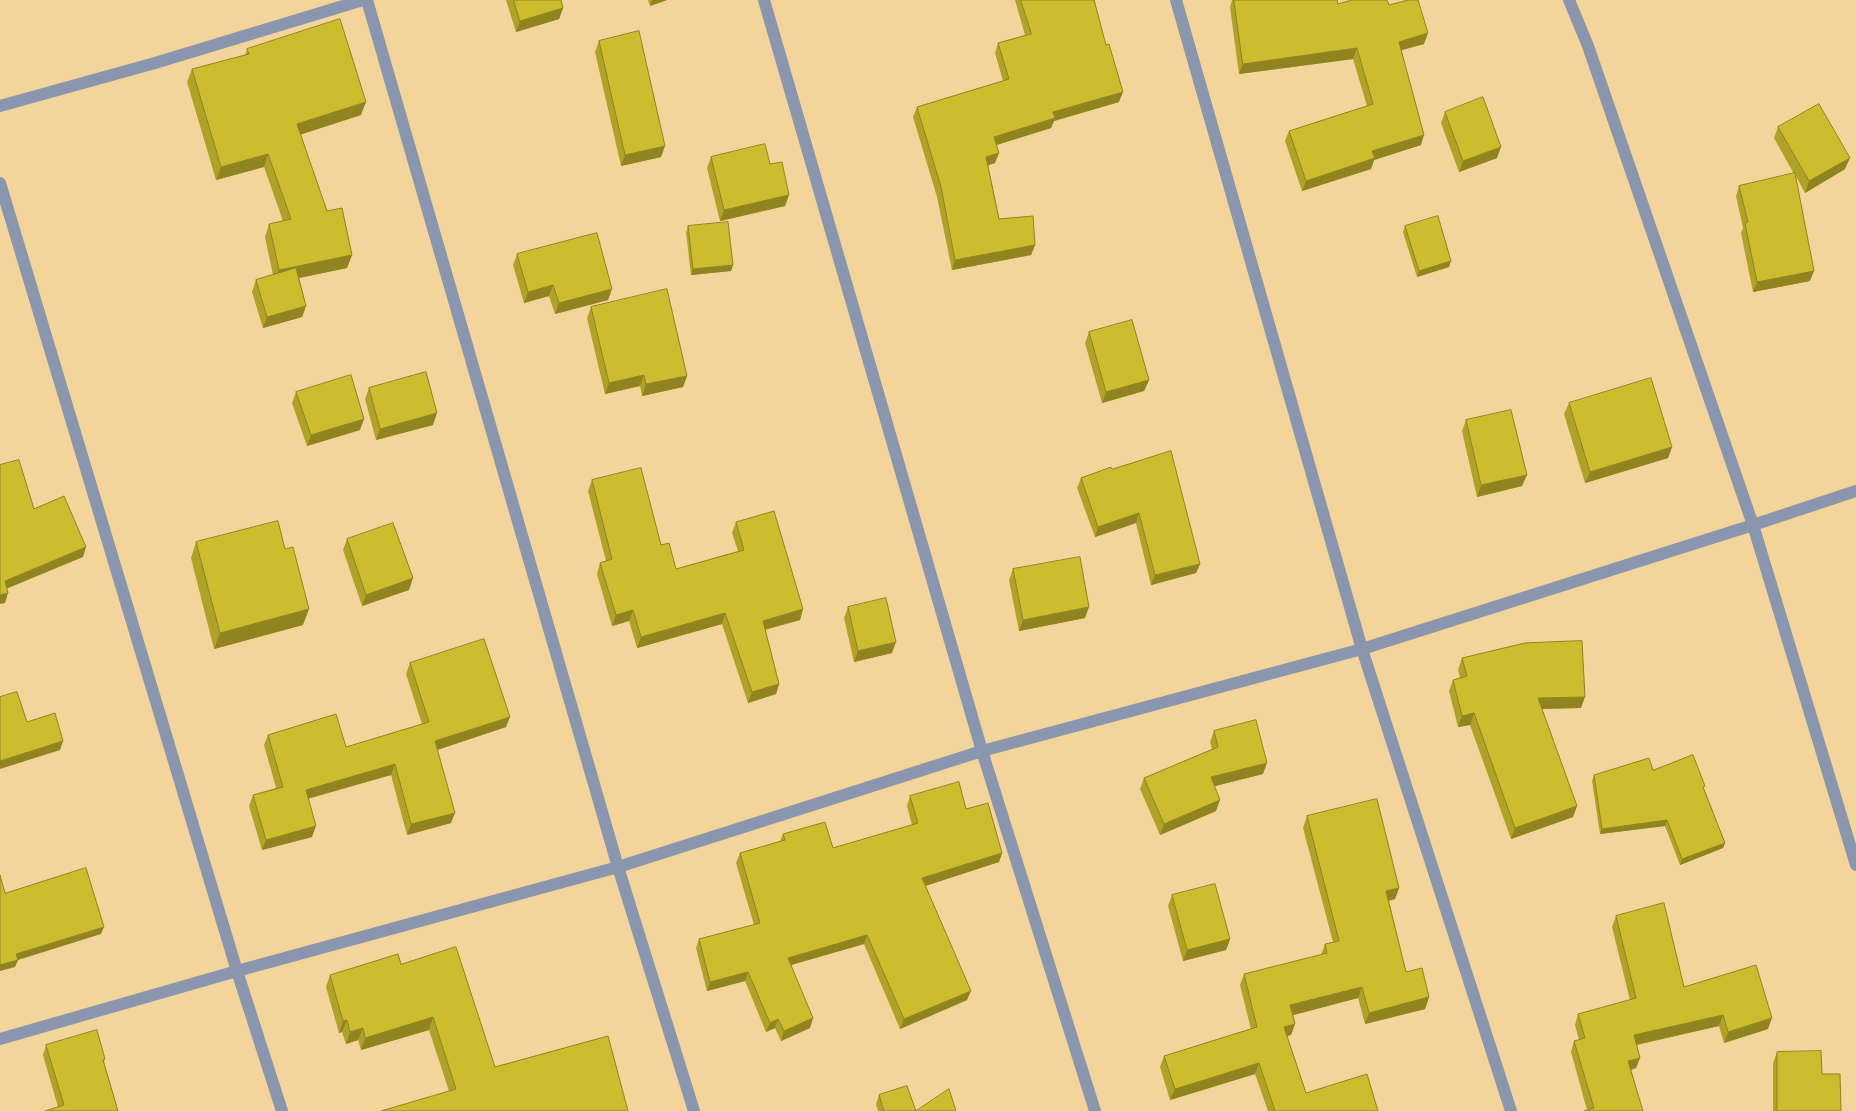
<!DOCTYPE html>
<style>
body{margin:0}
canvas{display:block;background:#f3d49b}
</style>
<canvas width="1856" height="1111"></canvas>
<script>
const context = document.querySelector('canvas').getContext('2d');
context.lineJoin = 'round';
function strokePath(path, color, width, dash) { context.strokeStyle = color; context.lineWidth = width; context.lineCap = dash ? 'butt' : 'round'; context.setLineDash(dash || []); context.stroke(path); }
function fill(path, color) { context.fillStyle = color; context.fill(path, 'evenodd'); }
strokePath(new Path2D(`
 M367 0 618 867 694 1111
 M764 0 982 751 1095 1111
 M1176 0 1362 649 1511 1111
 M1569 0 1588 46 1753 525 1856 865
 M0 106 155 63 363 0
 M0 183 237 971 282 1111
 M0 1039 237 971 618 867 982 751 1362 649 1753 525 1856 491`), '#8a96ad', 12);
fill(new Path2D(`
 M506 0H561L563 8 559 19 516 32Z
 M648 0H667L650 6Z
 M1015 0H1094L1119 102 1054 121 1051 128 996 145 995 163 988 165 999 219 1035 245 1031 255 952 270 937 197 913 117 917 107 1003 81 995 53 998 43 1025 35Z
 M1232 0H1337L1338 4 1389 5 1424 44 1401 50 1421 145 1374 160 1371 169 1302 191 1285 141 1289 131 1367 106 1353 59 1239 74 1230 7Z
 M599 41 661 157 621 166 595 52Z
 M247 49 361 115 300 135 327 211 352 255 347 268 299 278 306 306 302 317 263 328 252 292 256 280 273 275 265 237 269 224 283 221 264 167 216 180 187 82 192 69 245 56Z
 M1445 112 1497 158 1459 172 1441 123Z
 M1778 127 1845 169 1805 193 1796 176 1810 281 1753 292 1741 233 1743 228 1736 196 1739 186 1794 174 1774 138Z
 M711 157 770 164 789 195 785 206 720 221 707 168Z
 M688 226 733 265 731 271 691 275 686 232Z
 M1405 226 1449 267 1417 277 1403 232Z
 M517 254 608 300 555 314 549 296 524 303 513 265Z
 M591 307 687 376 683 387 642 396 640 386 605 394 587 318Z
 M1089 332 1149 380 1144 391 1102 403 1085 343Z
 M369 388 433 425 376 440 365 399Z
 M296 392 360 430 307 446 292 403Z
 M1569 403 1672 447 1668 458 1585 483 1564 414Z
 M1466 420 1522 486 1477 497 1462 431Z
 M1112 469 1200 564 1196 573 1151 585 1136 523 1095 537 1077 488 1081 478Z
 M592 480 661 545 676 569 738 551 732 533 736 522 803 609 800 620 765 630 779 684 776 694 748 703 722 624 637 648 629 621 612 626 597 574 600 563 606 561 588 491Z
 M347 539 409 590 362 606 343 550Z
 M196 542 303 625 214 649 191 558Z
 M1013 569 1085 618 1019 631 1009 580Z
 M848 607 892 653 854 662 844 618Z
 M1462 658 1581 708 1542 709 1577 806 1573 817 1511 839 1470 725 1458 727 1449 691 1453 680 1460 678 1458 670Z
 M410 663 506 727 437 750 451 823 407 835 391 775 308 799 312 837 262 850 249 806 253 795 276 788 264 745 268 735 346 747 422 724 406 674Z
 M1214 731 1263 774 1215 786 1216 811 1160 835 1140 789 1144 778 1212 749 1210 742Z
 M1653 770 1704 789 1725 843 1723 848 1680 865 1665 826 1600 834 1592 781 1594 775Z
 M910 796 966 809 1002 853 999 862 925 886 967 1000 900 1029 864 944 791 965 810 1028 781 1041 775 1028 766 1032 745 981 707 991 696 948 699 939 754 925 736 863 740 853 780 841 783 834 833 848 912 825 907 806Z
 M1307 816 1399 888 1395 899 1389 901 1406 972 1429 997 1425 1009 1365 1024 1358 998 1293 1015 1295 1024 1291 1035 1287 1036 1306 1093 1378 1111H1268L1255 1074 1170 1100 1160 1067 1164 1056 1251 1029 1240 985 1244 974 1321 955 1325 944 1333 942 1303 828Z
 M1172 895 1230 939 1226 950 1183 961 1168 906Z
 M1616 916 1684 987 1768 1029 1724 1043 1719 1026 1637 1045 1640 1058 1636 1068 1631 1070 1643 1111 1587 1110 1571 1052 1574 1041 1579 1040 1575 1025 1578 1014 1630 1000 1612 927Z
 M401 964 495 1067 608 1036 449 1091 429 1030 361 1050 358 1040 346 1044 342 1032 339 1033 326 987 330 975Z
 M46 1045 105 1059 104 1062 118 1111 58 1107 43 1055Z
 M1777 1052 1822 1074 1841 1111H1773V1063Z
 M879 1095 916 1111H878L876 1104Z`), '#b0a228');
fill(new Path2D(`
 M652 0H667L650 6Z
 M563 8 559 19 516 32 520 21Z
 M1428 33 1424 44 1395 52 1399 42Z
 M1357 48 1353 59 1239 74 1243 64Z
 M1123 92 1119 102 1054 121 1051 128 990 147 994 137 1053 112Z
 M366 102 361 115 292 137 297 124Z
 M1424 135 1421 145 1374 160 1371 169 1302 191 1306 181 1372 151Z
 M665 146 661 157 621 166 625 155Z
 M1501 147 1497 158 1459 172 1463 161Z
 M999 153 995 163 983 167 986 157Z
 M268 154 264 167 216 180 221 167Z
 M1850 158 1845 169 1805 193 1809 181Z
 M789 195 785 206 720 221 724 210Z
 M1035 245 1031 255 952 270 955 260Z
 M352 255 347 268 275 283 279 270Z
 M1451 261 1449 267 1417 277 1419 271Z
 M733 265 731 271 691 275 693 269Z
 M1814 271 1810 281 1753 292 1757 282Z
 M553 285 549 296 524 303 528 292Z
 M612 289 608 300 555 314 559 303Z
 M306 306 302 317 263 328 267 317Z
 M644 375 640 386 605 394 609 383Z
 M687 376 683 387 642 396 646 384Z
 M1149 380 1144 391 1102 403 1106 392Z
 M437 413 433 425 376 440 380 429Z
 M364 419 360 430 307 446 311 435Z
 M1672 447 1668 458 1585 483 1590 472Z
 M1527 475 1522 486 1477 497 1481 485Z
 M1139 513 1136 523 1095 537 1098 527Z
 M86 547 83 557 1 591 5 581Z
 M1200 564 1196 573 1151 585 1155 575Z
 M413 578 409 590 362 606 366 595Z
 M8 593 5 603 0 604V595Z
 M1089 607 1085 618 1019 631 1023 620Z
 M309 609 303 625 214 649 220 633Z
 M803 609 800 620 759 631 763 621Z
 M633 610 629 621 612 626 616 615Z
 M725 613 722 624 637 648 641 637Z
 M896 642 892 653 854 662 858 651Z
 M779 684 776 694 748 703 752 692Z
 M1585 697 1581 708 1534 709 1538 698Z
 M1474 713 1470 725 1458 727 1462 716Z
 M510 717 506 727 431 752 435 741Z
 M63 741 60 750 0 769V761Z
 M1267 763 1263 774 1207 788 1211 777Z
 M395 764 391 775 302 800 306 790Z
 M1220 800 1216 811 1160 835 1164 824Z
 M1577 806 1573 817 1511 839 1515 828Z
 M455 813 451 823 407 835 411 824Z
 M1667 820 1665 826 1600 834 1602 829Z
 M316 826 312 837 262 850 266 840Z
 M1725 843 1723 848 1680 865 1682 859Z
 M1002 853 999 862 919 888 922 878Z
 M1399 888 1395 899 1382 902 1386 891Z
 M104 927 101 934 18 960 15 967 0 971V965L16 954Z
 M867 935 864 944 784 967 788 958Z
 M1230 939 1226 950 1183 961 1187 950Z
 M748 972 745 981 707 991 710 982Z
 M1362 987 1358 998 1286 1017 1290 1005Z
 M971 991 967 1000 900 1029 904 1019Z
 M1429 997 1425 1009 1365 1024 1369 1013Z
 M1723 1015 1719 1026 1630 1046 1634 1035Z
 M433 1017 429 1030 361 1050 365 1038Z
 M813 1018 810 1028 781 1041 784 1031Z
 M1772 1018 1768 1029 1724 1043 1728 1032Z
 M778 1019 775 1028 766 1032 770 1023Z
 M347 1020 342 1032 339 1033 343 1021Z
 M1295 1024 1291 1035 1280 1038 1284 1027Z
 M363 1028 358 1040 346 1044 350 1032Z
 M1640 1058 1636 1068 1624 1072 1628 1061Z
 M1259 1063 1255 1074 1170 1100 1175 1089Z`), '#908420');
const building = new Path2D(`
 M514 0H561L563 8 520 21Z
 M1021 0H1094L1106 45 1109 44 1123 92 1053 112 1055 118 994 137 999 153 986 157 999 219 1033 216 1035 245 955 260 941 187 917 107 1009 79 998 43 1031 34Z
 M1234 0H1337L1338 4 1352 0H1387L1389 5 1408 0H1418L1428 33 1399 42 1424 135 1372 151 1375 158 1306 181 1289 131 1373 104 1357 48 1243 64Z
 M340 19 366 102 297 124 327 211 342 208 352 255 279 270 269 224 291 219 268 154 221 167 192 69 249 54 247 49Z
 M639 31 665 146 625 155 599 41Z
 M1483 97 1501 147 1463 161 1445 112Z
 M1819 104 1850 158 1809 181 1778 127Z
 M765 144 770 164 782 162 789 195 724 210 711 157Z
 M1795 173 1814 271 1757 282 1745 223 1748 222 1739 186Z
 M1438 216 1451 261 1419 271 1405 226Z
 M728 222 733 265 693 269 688 226Z
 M597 233 612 289 559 303 553 285 528 292 517 254Z
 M296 268 306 306 267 317 256 280Z
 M667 289 687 376 646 384 644 375 609 383 591 307Z
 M1132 320 1149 380 1106 392 1089 332Z
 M426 372 437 413 380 429 369 388Z
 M351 375 364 419 311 435 296 392Z
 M1651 378 1672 447 1590 472 1569 403Z
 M1511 410 1527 475 1481 485 1466 420Z
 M1171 451 1200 564 1155 575 1139 513 1098 527 1081 478 1111 467 1112 469Z
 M19 460 34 509 64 496 86 547 5 581 8 593 0 595V465Z
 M641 468 661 545 669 543 676 569 744 550 736 522 774 511 803 609 763 621 779 684 752 692 725 613 641 637 633 610 616 615 600 563 612 559 592 480Z
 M278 521 285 549 293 547 309 609 220 633 196 542Z
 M393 523 413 578 366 595 347 539Z
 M1080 557 1089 607 1023 620 1013 569Z
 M886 598 896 642 858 651 848 607Z
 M484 639 510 717 435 741 455 813 411 824 395 764 306 790 316 826 266 840 253 795 283 787 268 735 336 714 346 747 429 722 410 663Z
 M1582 641 1585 697 1538 698 1577 806 1515 828 1474 713 1462 716 1453 680 1467 676 1462 658 1525 643Z
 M17 692 27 722 55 713 63 741 0 761V697Z
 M1256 720 1267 763 1211 777 1220 800 1164 824 1144 778 1218 747 1214 731Z
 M1693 755 1705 786 1703 787 1725 843 1682 859 1667 820 1602 829 1594 775 1649 758 1653 770Z
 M959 782 966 809 988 803 1002 853 922 878 971 991 904 1019 867 935 788 958 813 1018 784 1031 778 1019 770 1023 748 972 710 982 699 939 760 923 740 853 785 840 783 834 825 822 833 848 918 823 910 796Z
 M1377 799 1399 888 1386 891 1406 972 1422 968 1429 997 1369 1013 1362 987 1290 1005 1295 1024 1284 1027 1306 1093 1367 1074 1378 1111H1275L1259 1063 1175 1089 1164 1056 1257 1027 1244 974 1327 953 1325 944 1339 941 1307 816Z
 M86 868 104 927 16 954 18 960 0 965V875L5 893Z
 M1215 884 1230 939 1187 950 1172 895Z
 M1664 903 1684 987 1756 965 1772 1018 1728 1032 1723 1015 1634 1035 1640 1058 1628 1061 1643 1111H1584L1594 1108 1574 1041 1585 1038 1578 1014 1636 998 1616 916Z
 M456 947 495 1067 608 1036 628 1111H381L456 1089 433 1017 365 1038 363 1028 350 1032 347 1020 343 1021 330 975 398 954 401 964Z
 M97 1030 105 1059 103 1060 118 1111H45L64 1105 46 1045Z
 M1821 1051 1822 1074H1840L1841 1111H1777V1052Z
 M907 1086 916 1111H884L879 1095Z
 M949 1089 956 1111H916Z`);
fill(building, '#cdbc2e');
strokePath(building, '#908420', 1);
</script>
